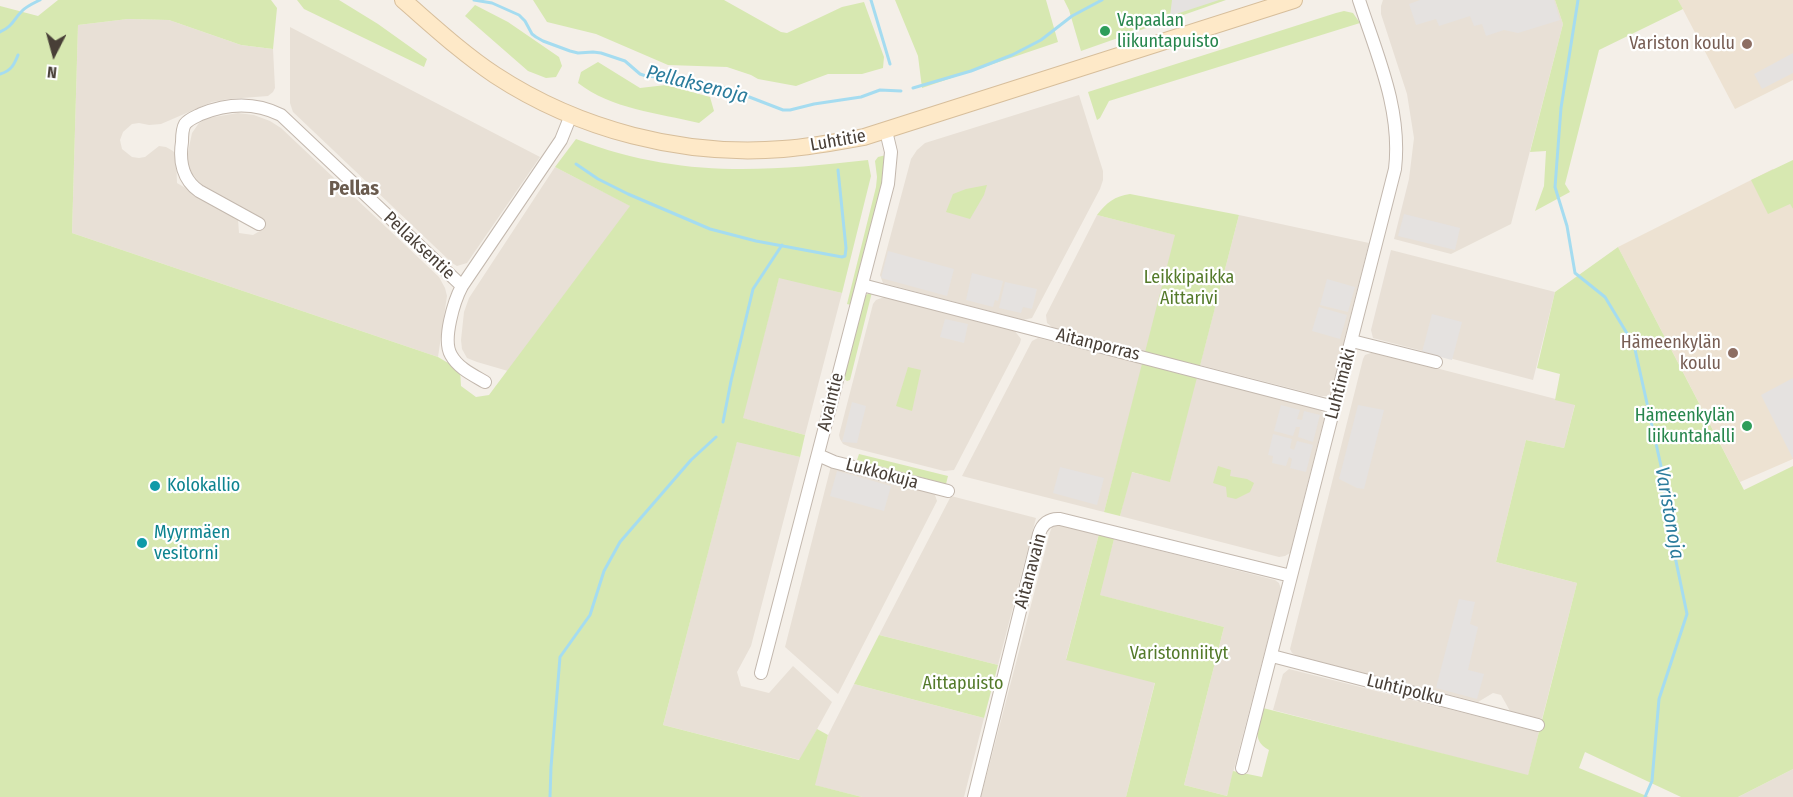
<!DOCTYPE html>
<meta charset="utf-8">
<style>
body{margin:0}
#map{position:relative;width:1793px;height:797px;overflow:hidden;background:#f4efe8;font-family:"Fira Sans Condensed",sans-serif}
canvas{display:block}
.north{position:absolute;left:24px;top:24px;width:60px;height:60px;-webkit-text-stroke:4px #fff;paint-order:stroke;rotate:186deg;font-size:16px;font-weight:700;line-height:24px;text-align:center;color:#483f37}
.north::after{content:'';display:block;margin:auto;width:21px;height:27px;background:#483f37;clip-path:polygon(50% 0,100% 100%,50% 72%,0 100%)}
</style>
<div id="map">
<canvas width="1793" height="797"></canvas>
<div class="north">N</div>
</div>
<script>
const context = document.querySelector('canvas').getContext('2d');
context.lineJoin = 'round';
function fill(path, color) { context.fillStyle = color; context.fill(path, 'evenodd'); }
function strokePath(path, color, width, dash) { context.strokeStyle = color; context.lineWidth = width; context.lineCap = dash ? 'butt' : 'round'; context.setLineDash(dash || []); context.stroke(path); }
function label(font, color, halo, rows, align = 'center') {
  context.font = font + ' "Fira Sans Condensed",sans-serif'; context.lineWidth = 4.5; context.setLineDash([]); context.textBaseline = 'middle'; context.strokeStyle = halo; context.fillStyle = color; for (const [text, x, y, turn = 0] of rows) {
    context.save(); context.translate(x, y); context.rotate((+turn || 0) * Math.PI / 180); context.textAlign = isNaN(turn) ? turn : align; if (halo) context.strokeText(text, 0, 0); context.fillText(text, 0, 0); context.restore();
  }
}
fill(new Path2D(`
 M1383 0H1555L1563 24 1511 224 1451 254 1394 239 1409 179 1414 138 1407 94 1381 14V6Z
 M128 19 169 20 241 45 273 49 275 88 273 92 268 96 229 99 212 102 161 124 149 125 139 123 132 124 123 132 120 140 122 149 132 157 139 158 145 157 159 146 166 147 173 151 176 155 177 183 238 219 239 233 253 235 263 229 264 222 202 185 192 174 188 165V152L192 133 199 123 208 118 238 113 254 115 270 121 281 128 439 277 445 288 447 296 438 357 72 233 78 25Z
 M290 27 540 157 467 263 457 266 452 263 293 112 290 103Z
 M1079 95 1103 171V180L1100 189 1032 318 1023 320 883 283 880 275 911 159 917 150 925 143Z
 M555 167 631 206 508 371 477 362 467 358 462 349 461 340 464 312 469 298Z
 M1097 215 1176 235 1146 352 1052 327 1047 323 1046 315Z
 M1239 215 1369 243 1331 392 1327 396H1321L1200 365Z
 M1391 250 1555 292 1533 380 1373 338 1371 330Z
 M779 277 842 293 805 435 742 418Z
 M884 297 1014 330 1021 339 1020 343 954 470 944 471 850 447 843 444 840 439 839 435 873 304 876 300Z
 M1038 338 1143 364 1104 512 962 476 1032 341Z
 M1374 352 1575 404 1564 448 1526 440 1496 562 1577 583 1542 719 1510 711 1501 695 1493 693 1478 702 1297 656 1292 653 1290 649 1363 359 1365 355Z
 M1196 378 1318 408 1323 413 1324 419 1290 553 1285 556 1279 557 1120 516 1131 472 1170 481Z
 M737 441 800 457 751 646 737 672 741 686 769 693 793 666 832 702 800 760 663 725Z
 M831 466 931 491 935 495 937 501 838 694 785 647Z
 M951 496 1036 518 998 665 879 635Z
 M1061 524 1099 534 1066 659 1155 682 1126 797H981L1050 532 1052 527Z
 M1114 539 1275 580 1279 583 1281 589 1227 796 1184 785 1224 627 1099 595Z
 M1289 669 1539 732 1528 776 1273 710 1283 674Z
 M854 684 984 718 964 797H862L814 785 828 735Z
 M1793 769V797H1738Z`), '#e8e0d6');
fill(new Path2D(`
 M1678 0H1793V80L1735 109Z
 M1773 169 1793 209V459L1740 482 1618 247Z`), '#ede2d2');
fill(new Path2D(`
 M58 0H271L277 8 273 49 241 45 169 20 128 19 78 25 72 233 438 357 460 370 461 386 476 397 489 395 630 206 555 167 576 139C678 178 762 172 868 160L871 176 842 293 779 278 743 418 805 435 800 457 737 442 663 725 799 760 817 729 828 735 815 785 862 797H0V6L38 16Z
 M297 0H339L378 24 427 59 424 67 304 9Z
 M533 0H724L781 32 787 33 842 7 864 2 884 57 883 68 862 74H828L796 86 758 79 751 75 727 67 668 65 596 34 547 22Z
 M895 0H1046L1058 42 922 88 918 56Z
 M1064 0H1226L1081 51 1069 10Z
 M1555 0H1678L1683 9 1599 50 1565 184 1570 192 1535 211 1544 186 1546 151 1530 152 1563 24Z
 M475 5 508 22 559 57 562 66 556 77 546 78 528 71 465 16Z
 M1344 11 1353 13 1360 23 1109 101 1100 118 1097 120 1088 92 1336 13Z
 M598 62 640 88 666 85 710 97 714 111 699 123C658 113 611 109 578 83L581 72Z
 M886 155V167L851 305 847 304 876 187 877 177 875 161 878 157Z
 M1793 160V209L1790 204 1768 214 1751 180Z
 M987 185 984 195 970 219 946 212 953 194 966 189Z
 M1130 194 1239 215 1170 482 1132 472 1120 516 1104 512 1175 235 1097 215C1106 203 1115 196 1130 194Z
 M1618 247 1744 490 1793 466V769L1738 797H1681L1585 752 1579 768 1649 797H1126L1155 683 1066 660 1099 534 1114 539 1100 595 1224 627 1184 785 1227 796 1233 771 1262 777 1269 750C1250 740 1259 724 1263 708L1528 775 1577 583 1496 562 1526 440 1564 448 1575 405 1555 400 1560 374 1537 368 1555 292Z
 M870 292H872L850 380 847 381 843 378 865 296Z
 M908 367 921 370 912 411 896 406Z
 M859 454 948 476 946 484 857 460Z
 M1218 466 1231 470 1230 476 1247 479 1254 483 1250 492 1236 499 1227 497 1226 487 1213 483Z
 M879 635 998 665 984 718 854 684Z`), '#d7e8b1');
fill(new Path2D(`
 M1172 0H1219L1170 16Z
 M1420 0H1554L1560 20 1518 33 1504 30 1486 36 1482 24 1474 26 1470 16 1439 26 1436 19 1416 25 1409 4Z
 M1793 53V73L1762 89 1754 74Z
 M1404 214 1460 228 1455 250 1398 236Z
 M888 251 954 269 947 296 881 278Z
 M972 273 1003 281 998 301 995 300 993 307 966 300Z
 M1327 279 1355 287 1348 312 1320 305Z
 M1005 282 1037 289 1032 309 1023 307 1021 313 999 308Z
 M1319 307 1347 315 1340 339 1312 331Z
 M1432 314 1462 322 1452 360 1422 352Z
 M945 319 968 324 964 343 940 337Z
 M1793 378V459L1761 395Z
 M852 402 866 406 857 443 842 442Z
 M1281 405 1300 410 1297 419 1302 420 1304 411 1320 415 1313 442 1298 437 1300 427H1296L1293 436 1274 431Z
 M1358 405 1384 410 1364 489 1357 488 1339 479Z
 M1273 434 1292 439 1290 448 1294 450 1297 441 1313 445 1306 472 1290 468 1292 459 1289 457 1286 466 1272 463 1273 456 1268 455Z
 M1060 467 1104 478 1097 505 1053 493Z
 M837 471 891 486 884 511 830 496Z
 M1459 599 1475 602 1470 624 1478 627 1468 670 1484 674 1477 699 1436 688Z`), '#e5e2e0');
strokePath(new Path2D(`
 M474 0 492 3 519 15 525 21 532 34 536 37 543 41 570 51 578 53 593 52 601 53 625 61 640 74 646 76 680 79 686 81 726 88 783 110H790L814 104 861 97 880 90 901 91
 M871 0 890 64
 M1578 0 1561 108 1555 187 1567 226 1575 273 1605 297 1634 345 1661 466 1672 542 1687 614 1659 699 1652 781 1645 797
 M0 32C13 26 13 20 22 11 27 6 34 3 40 0
 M0 74C11 71 14 65 18 55
 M913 88 971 71 1012 55 1041 40 1072 16 1102 0
 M576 164 598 179 628 194 710 229 756 241 842 257 845 256 846 248 838 170
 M723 422 731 381 753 289 782 245
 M550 797 551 767 560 657 590 615 604 571 620 542 691 460 716 437`), '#a5dcf0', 3);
const street = new Path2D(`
 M259 224 199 191C183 180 179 161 182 142 182 136 182 129 185 124 189 119 195 117 201 114 228 103 255 102 281 115L462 286
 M862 285 1334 407
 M1352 341 1436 362
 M485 382C473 375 458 368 451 355 442 340 454 301 462 286L561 140 571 115
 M818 455 834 462 948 491
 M1272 656 1538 725
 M761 673 888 184 891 152 886 131
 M1242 768 1395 169C1402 110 1377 55 1359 0
 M974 797 1039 534C1042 524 1049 518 1060 519L1291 576`);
const secondary = new Path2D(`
 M403 0C433 26 462 53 495 75 579 130 683 157 783 149 810 147 837 142 864 137L1294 0`);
strokePath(street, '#c3b8ae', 14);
strokePath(secondary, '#d7be9b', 18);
strokePath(street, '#fff', 12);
strokePath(secondary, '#fee9c8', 16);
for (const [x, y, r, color] of [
 [1105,31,6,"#2e9e5b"],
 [1747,44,6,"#8d6e63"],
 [1733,353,6,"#8d6e63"],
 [1747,426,6,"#2e9e5b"],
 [155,486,6,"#0f9aa8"],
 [142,543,6,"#0f9aa8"]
]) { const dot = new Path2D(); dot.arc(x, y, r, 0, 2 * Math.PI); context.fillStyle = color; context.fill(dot); strokePath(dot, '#fff', 2); }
label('18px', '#27864d', '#fff', [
 ["Vapaalan",1117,21],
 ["liikuntapuisto",1117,42],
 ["Hämeenkylän",1735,416,"right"],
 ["liikuntahalli",1735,437,"right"]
], 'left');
label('18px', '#785e54', '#fff', [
 ["Variston koulu",1735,44],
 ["Hämeenkylän",1721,343],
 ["koulu",1721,364]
], 'right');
label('18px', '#483f37', '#fff', [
 ["Luhtitie",838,141,-10],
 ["Pellaksentie",419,246,43],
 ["Aitanporras",1098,345,14],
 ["Luhtimäki",1341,384,-75],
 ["Avaintie",831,402,-76],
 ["Lukkokuja",882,474,15],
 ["Aitanavain",1031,571,-75],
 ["Luhtipolku",1405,690,14]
]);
label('18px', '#547a2a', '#fff', [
 ["Leikkipaikka",1189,278],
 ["Aittarivi",1189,299],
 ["Varistonniityt",1179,654],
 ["Aittapuisto",963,684]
]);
label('18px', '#0d838f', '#fff', [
 ["Kolokallio",167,486],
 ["Myyrmäen",154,533],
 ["vesitorni",154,554]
], 'left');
label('italic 20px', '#2b7c9c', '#fff', [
 ["Pellaksenoja",697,85,14],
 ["Varistonoja",1669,513,80]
]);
label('bold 20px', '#6a5b4e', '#fff', [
 ["Pellas",354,189]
]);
</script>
